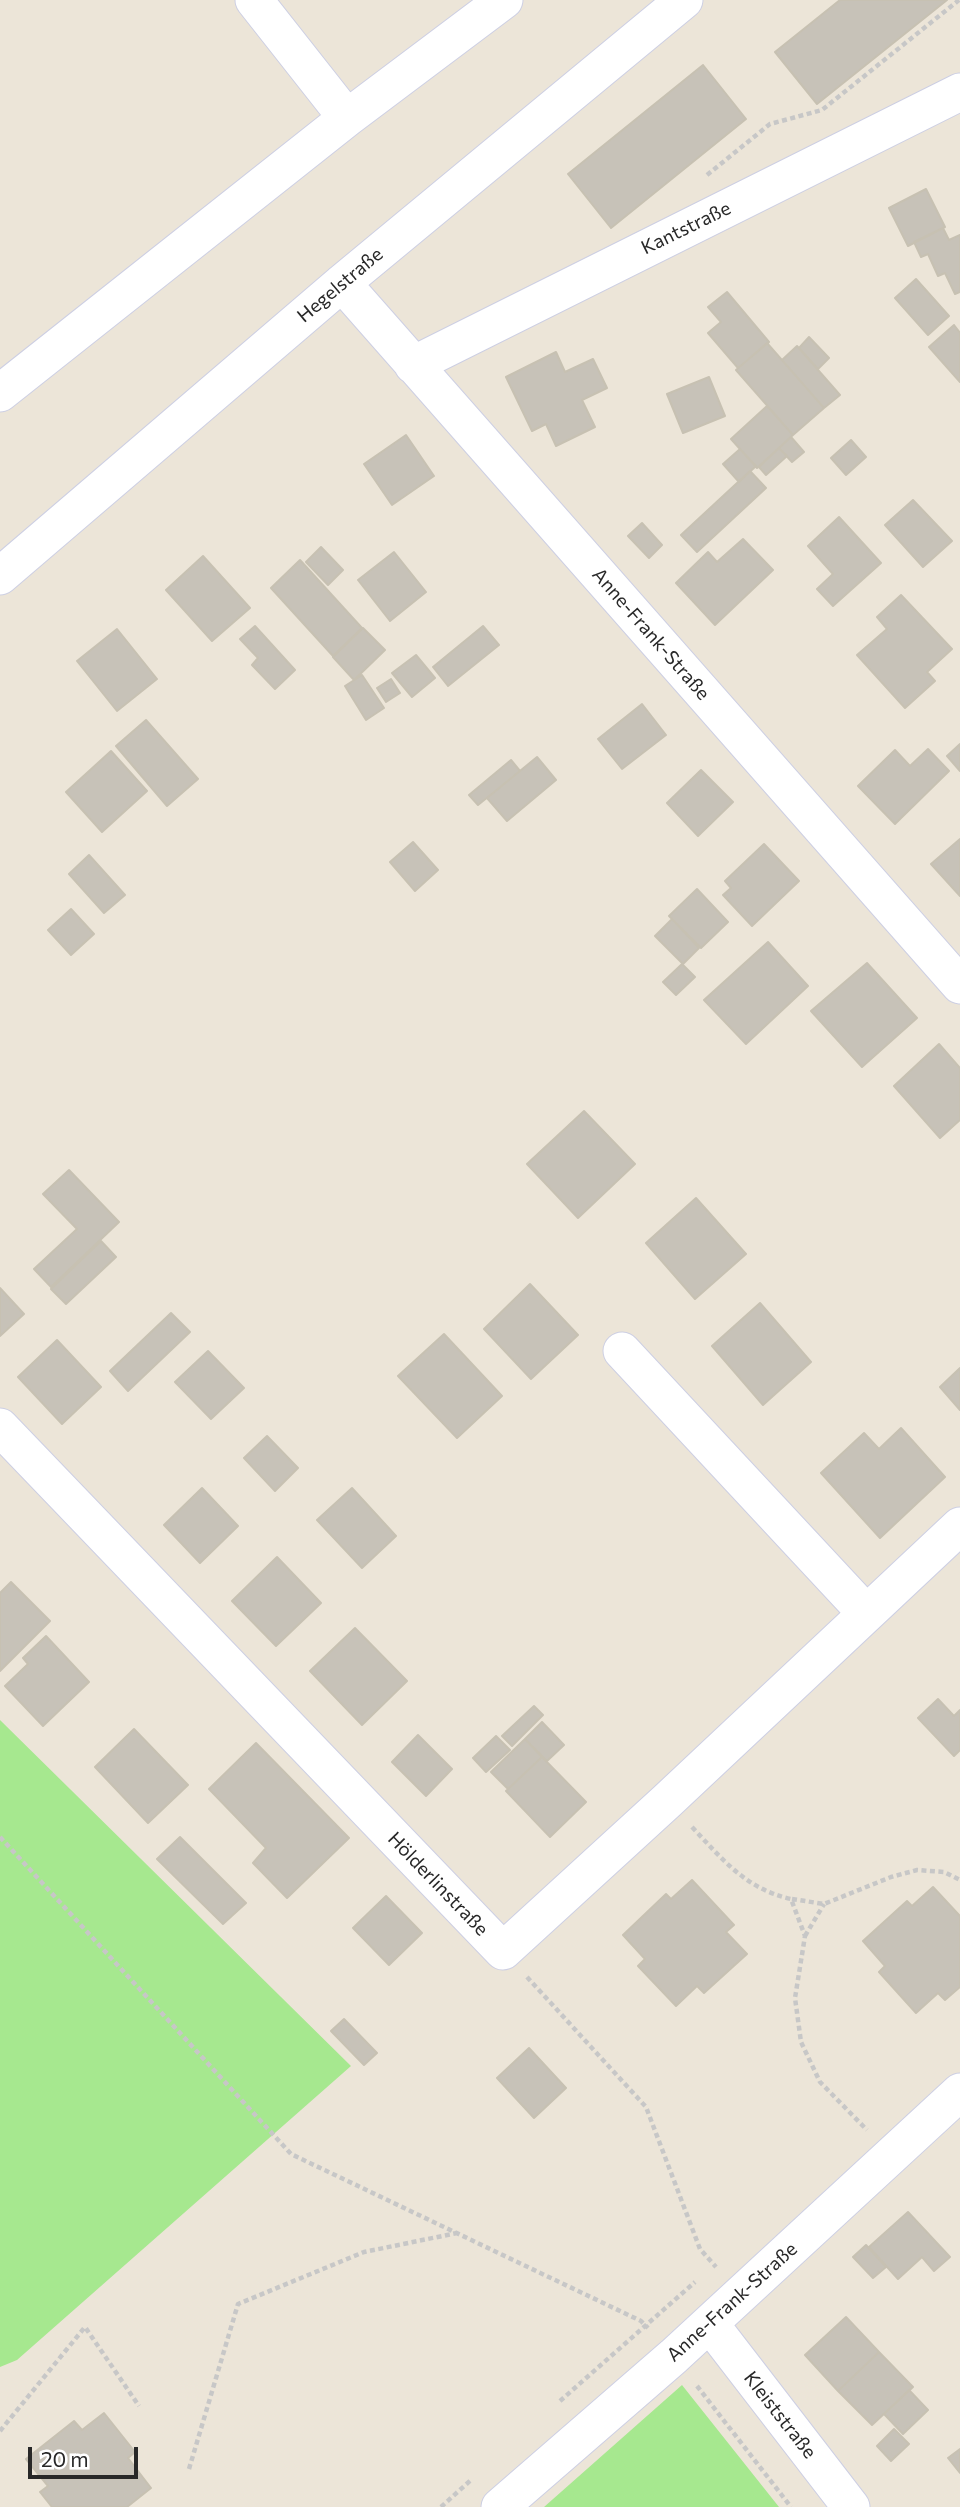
<!DOCTYPE html>
<meta charset="utf-8">
<style>
body{margin:0}
#map{position:relative;width:960px;height:2507px;overflow:hidden;background:#ece5d8;font-family:Commissioner,sans-serif}
canvas{display:block}
.scale{position:absolute;left:28px;top:2447px;width:110px;height:32px;box-sizing:border-box;border:4px solid #282828;border-top:0;padding-left:9px;font-size:21px;line-height:24px;white-space:nowrap;color:#282828;-webkit-text-stroke:5px #fff;paint-order:stroke}
</style>
<div id="map">
<canvas width="960" height="2507"></canvas>
<div class="scale">20 m</div>
</div>
<script>
const context = document.querySelector('canvas').getContext('2d');
context.lineJoin = 'round';
function fill(path, color) { context.fillStyle = color; context.fill(path, 'evenodd'); }
function strokePath(path, color, width, dash) { context.strokeStyle = color; context.lineWidth = width; context.lineCap = dash ? 'butt' : 'round'; context.setLineDash(dash || []); context.stroke(path); }
function label(font, color, halo, rows, align = 'center') {
  context.font = font + ' Commissioner,sans-serif'; context.lineWidth = 5; context.setLineDash([]); context.textBaseline = 'middle'; context.strokeStyle = halo; context.fillStyle = color; for (const [text, x, y, turn = 0] of rows) {
    context.save(); context.translate(x, y); context.rotate((+turn || 0) * Math.PI / 180); context.textAlign = isNaN(turn) ? turn : align; if (halo) context.strokeText(text, 0, 0); context.fillText(text, 0, 0); context.restore();
  }
}
fill(new Path2D(`
 M0 1720 351 2066 17 2360 0 2367Z
 M682 2385 779 2507H544Z`), '#a6e88f');
const building = new Path2D(`
 M840 0H947L817 104 775 52Z
 M703 65 746 119 611 228 568 174Z
 M926 189 945 227 908 246 889 208Z
 M943 228 949 240 960 235V292L955 294 945 273 938 276 928 254 921 257 914 242Z
 M916 279 949 316 928 335 895 298Z
 M727 292 769 342 738 368 708 333 721 322 708 307Z
 M954 325 960 333V382L929 347Z
 M809 337 829 358 818 369 799 348Z
 M767 343 824 408 793 435 736 370Z
 M797 346 840 395 824 408 782 360Z
 M556 352 565 372 593 359 607 388 582 400 595 427 556 446 546 424 532 431 506 377Z
 M709 377 725 416 683 433 667 394Z
 M767 406 793 435 757 468 731 439Z
 M406 435 434 476 392 505 364 464Z
 M791 437 804 452 792 462 779 448Z
 M851 440 866 457 846 475 831 458Z
 M779 448 787 456 766 475 759 467Z
 M740 449 756 466 739 482 723 464Z
 M750 471 766 488 697 552 681 535Z
 M913 500 952 541 923 567 885 525Z
 M839 517 881 563 833 606 817 589 833 574 808 546Z
 M642 523 662 545 649 558 628 536Z
 M743 539 773 570 715 625 676 583 708 552 717 562Z
 M321 547 343 570 328 585 306 562Z
 M394 552 426 592 390 621 358 580Z
 M203 556 250 608 212 641 166 590Z
 M300 560 362 628 333 656 271 588Z
 M901 595 952 649 927 672 935 681 905 708 857 655 887 629 877 617Z
 M255 626 295 670 275 689 252 665 258 658 240 639Z
 M483 626 499 645 448 686 433 667Z
 M363 628 385 650 354 680 333 657Z
 M117 629 157 679 117 711 77 661Z
 M416 655 435 678 412 697 392 673Z
 M362 675 384 708 366 720 345 686Z
 M391 679 400 693 386 702 377 688Z
 M642 704 666 735 622 769 598 739Z
 M146 720 198 779 167 806 116 746Z
 M960 744V771L947 756Z
 M928 749 949 771 895 824 858 786 895 750 910 766Z
 M111 751 147 791 102 832 66 792Z
 M537 757 556 780 507 821 487 798Z
 M511 760 520 771 478 805 469 795Z
 M701 770 733 802 698 836 667 803Z
 M960 839V896L931 864Z
 M413 842 438 870 415 891 390 862Z
 M764 844 799 881 752 926 723 895 731 888 725 881Z
 M89 855 125 895 104 913 69 874Z
 M697 889 728 922 701 948 669 916Z
 M71 909 94 934 71 955 48 930Z
 M672 919 699 948 683 964 655 936Z
 M768 942 808 986 746 1044 704 1000Z
 M867 963 917 1018 862 1067 811 1011Z
 M682 964 695 977 676 995 663 982Z
 M939 1044 960 1068V1120L940 1138 894 1086Z
 M584 1111 635 1164 578 1218 527 1164Z
 M69 1170 119 1222 51 1287 34 1269 77 1229 43 1194Z
 M696 1198 746 1254 695 1299 646 1243Z
 M101 1241 116 1257 66 1304 51 1289Z
 M530 1284 578 1335 531 1379 484 1329Z
 M0 1288 24 1314 0 1336Z
 M760 1303 811 1362 763 1405 712 1346Z
 M171 1313 190 1332 128 1391 110 1371Z
 M444 1334 502 1396 457 1438 398 1376Z
 M57 1340 101 1387 62 1424 18 1377Z
 M208 1351 244 1388 211 1419 175 1382Z
 M960 1368V1410L940 1387Z
 M901 1428 945 1477 880 1538 821 1473 864 1433 879 1449Z
 M267 1436 298 1468 275 1491 244 1458Z
 M202 1488 238 1526 200 1563 164 1525Z
 M352 1488 396 1536 362 1568 317 1520Z
 M277 1557 321 1603 276 1646 232 1601Z
 M11 1582 50 1621 0 1671V1593Z
 M355 1628 407 1681 362 1725 310 1671Z
 M46 1636 89 1682 43 1726 5 1686 28 1664 23 1658Z
 M938 1699 954 1716 960 1710V1750L954 1756 918 1718Z
 M534 1706 543 1715 512 1746 502 1736Z
 M542 1722 564 1745 547 1761 525 1739Z
 M134 1729 188 1785 148 1823 95 1767Z
 M418 1735 452 1769 426 1796 392 1762Z
 M496 1736 510 1750 486 1772 473 1758Z
 M525 1739 542 1757 508 1789 491 1772Z
 M256 1743 349 1838 287 1898 253 1863 266 1848 209 1789Z
 M542 1757 586 1802 550 1837 506 1791Z
 M180 1837 246 1903 223 1924 157 1859Z
 M692 1880 734 1925 726 1932 747 1954 704 1993 697 1986 676 2006 638 1966 645 1959 623 1935 666 1894 671 1899Z
 M933 1887 960 1916V1987L945 2000 938 1993 916 2013 879 1972 885 1966 863 1941 907 1901 912 1906Z
 M386 1896 422 1933 389 1965 353 1928Z
 M344 2019 377 2053 364 2065 331 2031Z
 M529 2048 566 2088 534 2118 497 2078Z
 M908 2212 950 2257 934 2271 922 2257 898 2279 869 2247Z
 M866 2245 886 2267 873 2278 853 2257Z
 M846 2317 879 2352 838 2391 805 2355Z
 M879 2352 913 2387 872 2425 838 2391Z
 M909 2390 928 2410 903 2434 884 2414Z
 M104 2413 135 2452 128 2458 151 2488 127 2507H52L40 2492 48 2486 26 2459 74 2421 82 2430Z
 M894 2429 909 2444 891 2461 877 2446Z
 M960 2449V2473L948 2458Z`);
fill(building, '#c7c2b8');
strokePath(building, '#c7c1b2', 2);
const minor = new Path2D(`
 M254 0 347 118
 M342 283 960 985
 M413 365 960 92
 M0 393 347 118 504 0
 M0 576 342 283 684 0
 M622 1351 866 1613
 M0 1427 503 1951 667 1801 960 1526
 M710 2324 851 2507
 M500 2507 674 2356 960 2092`);
strokePath(minor, '#cdcfe3', 39);
strokePath(new Path2D(`
 M707 175 770 124 822 110 959 0
 M692 1827C723 1860 746 1889 791 1899L805 1936 795 1998 801 2042 820 2082 867 2130
 M0 1837 291 2154 641 2321 648 2328
 M792 1899 824 1904 891 1877 917 1870 944 1872 960 1880
 M805 1936 824 1904
 M527 1977 646 2107 700 2249 716 2267
 M697 2386 791 2507
 M560 2401 695 2282
 M0 2431 85 2327 139 2406
 M189 2469 238 2304 364 2252 457 2233
 M441 2507 472 2479`), '#c7c7c7', 4.5, [5, 3.5]);
strokePath(minor, '#fff', 37);
label('19px', '#282828', '#fff', [
 ["Kantstraße",686,228,-26],
 ["Hegelstraße",340,285,-40],
 ["Anne-Frank-Straße",651,634,49],
 ["Hölderlinstraße",438,1884,46],
 ["Anne-Frank-Straße",732,2302,-42],
 ["Kleiststraße",780,2415,52]
]);
</script>
